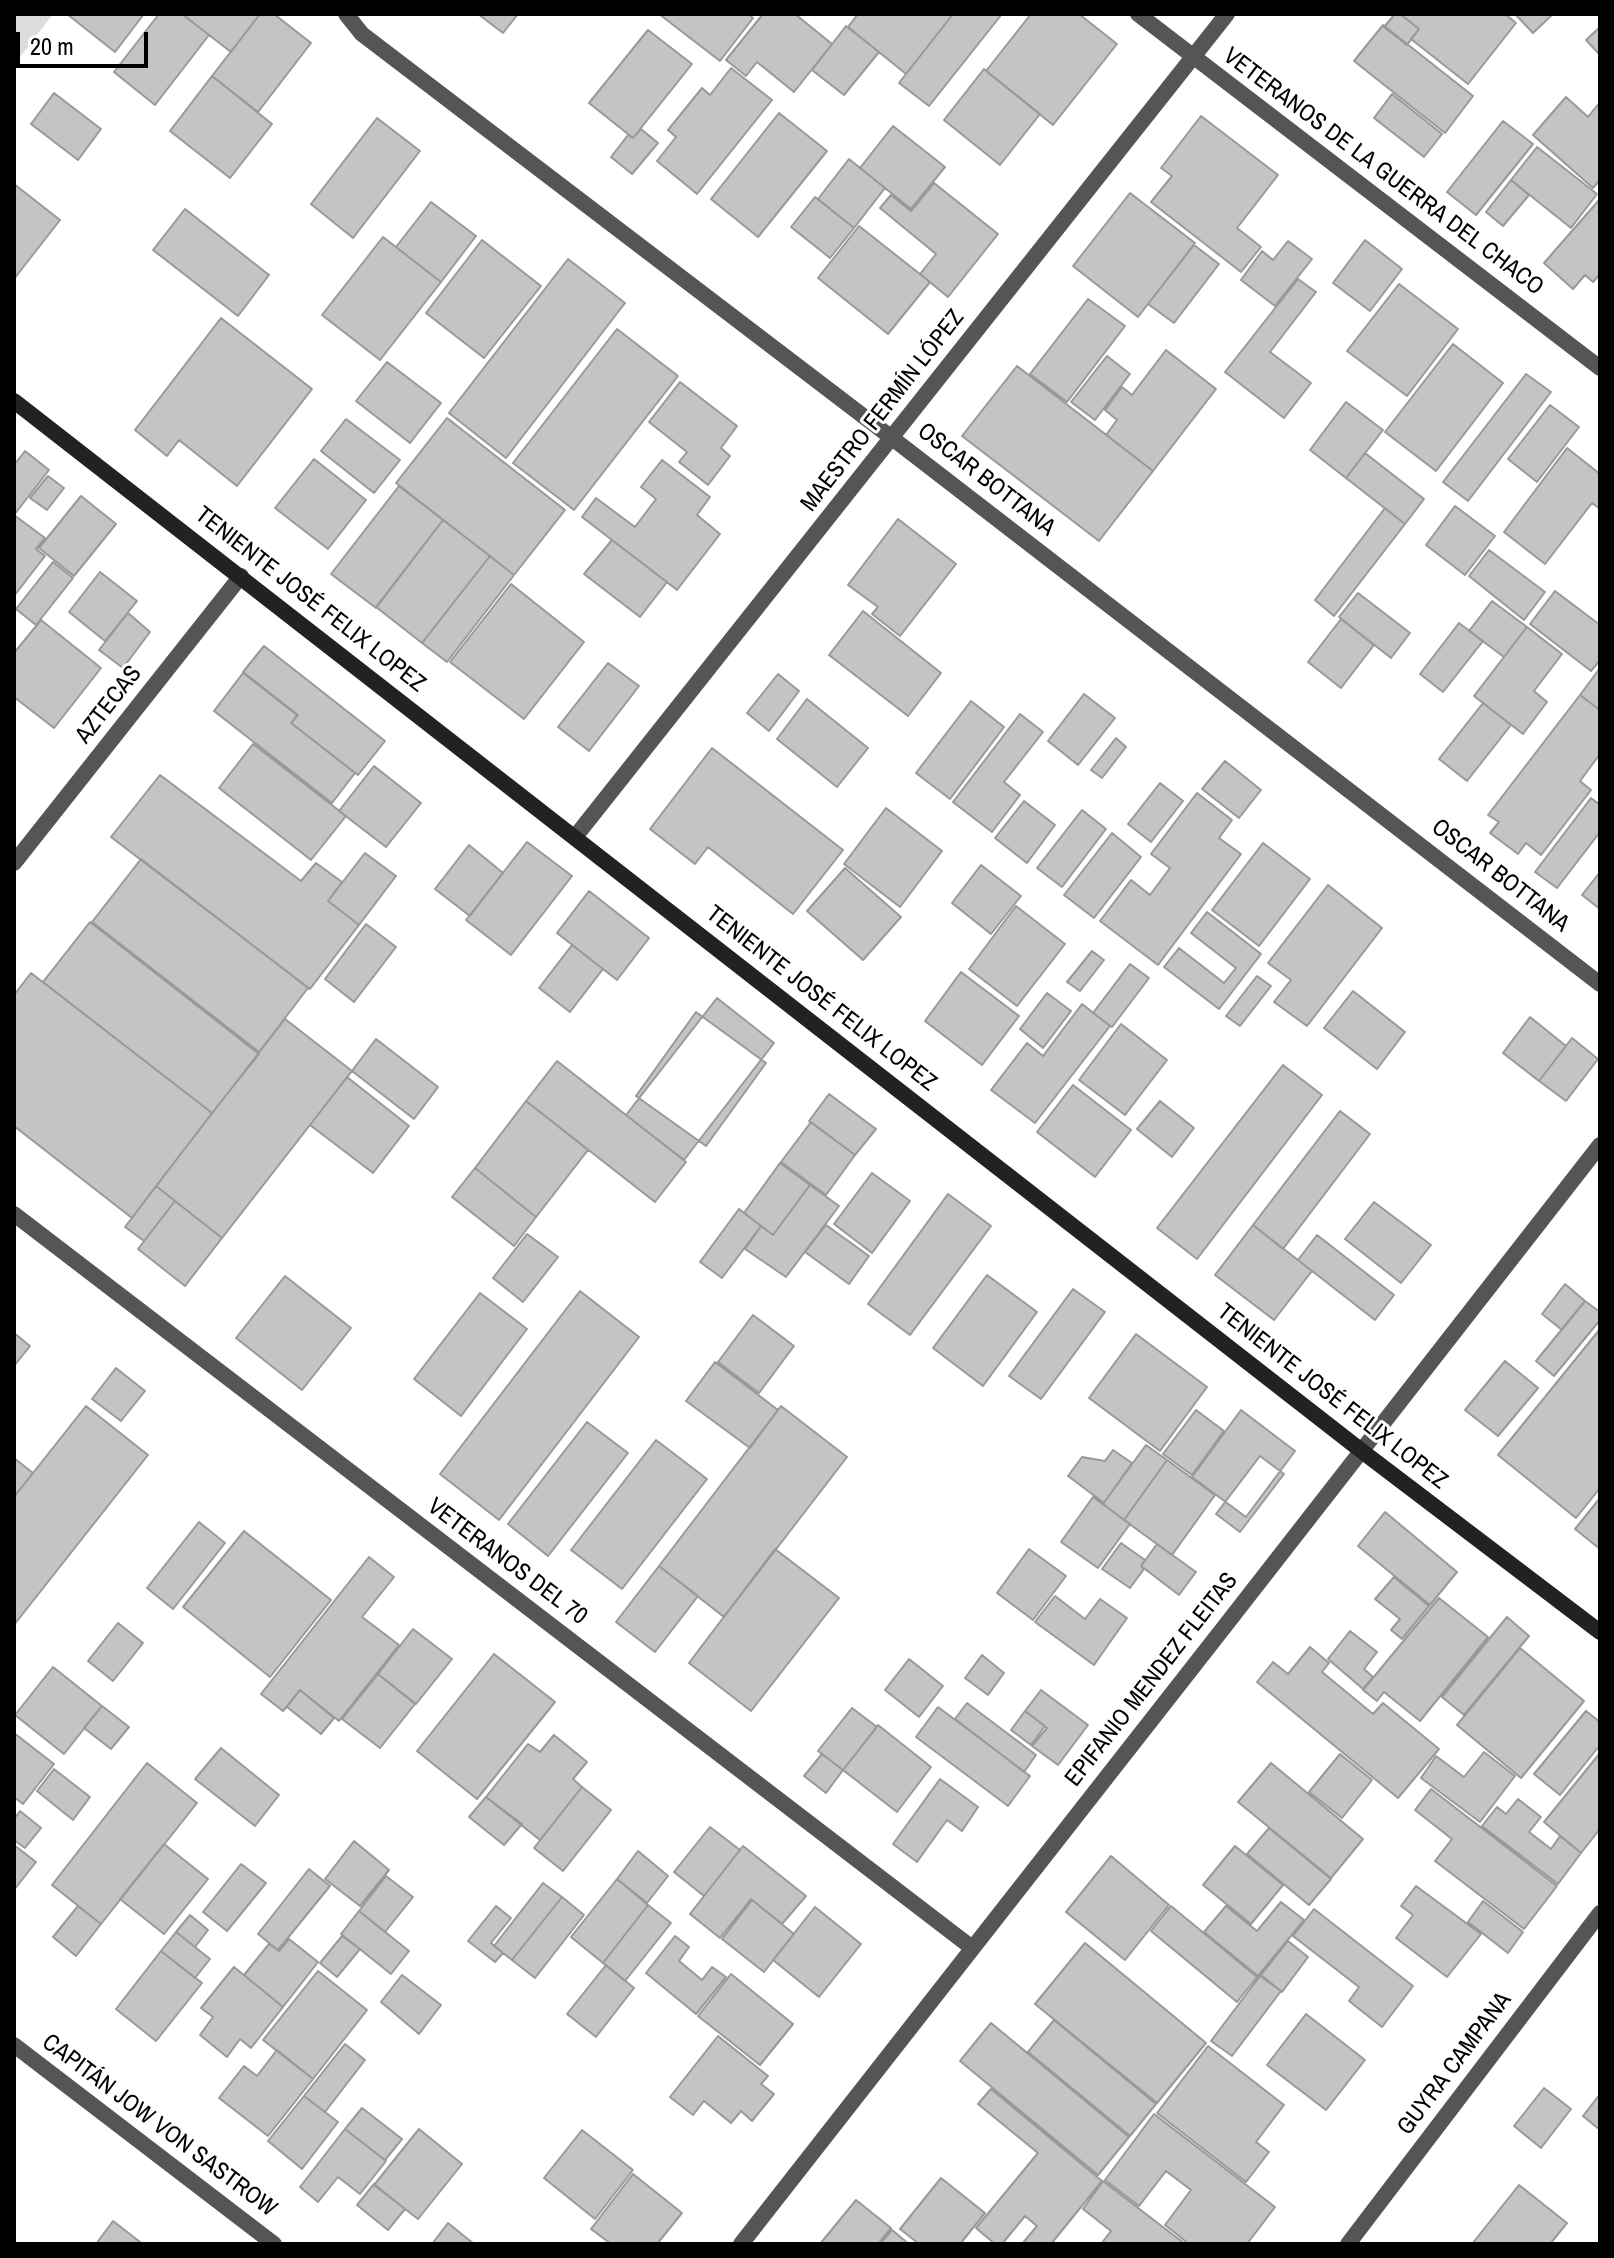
<!DOCTYPE html>
<meta charset="utf-8">
<style>
body{margin:0}
#map{position:relative;width:1614px;height:2258px;overflow:hidden;background:#fff;font-family:"Archivo Narrow",sans-serif}
canvas{display:block}
.frame{position:absolute;inset:0;border:16px solid #000;pointer-events:none}
.scale{position:absolute;left:16px;top:32px;width:132px;height:36px;box-sizing:border-box;border:4px solid #000;border-top:0;padding-left:10px;font-size:24px;line-height:28px;white-space:nowrap;color:#000;-webkit-text-stroke:6px #fff;paint-order:stroke}
</style>
<div id="map">
<canvas width="1614" height="2258"></canvas>
<div class="frame"></div>
<div class="scale">20 m</div>
</div>
<script>
const context = document.querySelector('canvas').getContext('2d');
context.lineJoin = 'round';
function fill(path, color) { context.fillStyle = color; context.fill(path, 'evenodd'); }
function strokePath(path, color, width, dash) { context.strokeStyle = color; context.lineWidth = width; context.lineCap = dash ? 'butt' : 'round'; context.setLineDash(dash || []); context.stroke(path); }
function label(font, color, halo, rows, align = 'center') {
  context.font = font + ' "Archivo Narrow",sans-serif'; context.lineWidth = 6; context.setLineDash([]); context.textBaseline = 'middle'; context.strokeStyle = halo; context.fillStyle = color; for (const [text, x, y, turn = 0] of rows) {
    context.save(); context.translate(x, y); context.rotate((+turn || 0) * Math.PI / 180); context.textAlign = isNaN(turn) ? turn : align; if (halo) context.strokeText(text, 0, 0); context.fillText(text, 0, 0); context.restore();
  }
}
fill(new Path2D(`
 M14 14H53L14 65Z`), '#dcdcdc');
const building = new Path2D(`
 M67 14H144L115 52Z
 M159 14H182L209 35 155 105 114 72Z
 M182 14H260L231 52Z
 M260 14H274L311 43 258 112 212 76Z
 M478 14H518L503 33Z
 M659 14H748L753 18 720 61Z
 M763 14H795L832 44 794 92 757 62 746 76 726 60Z
 M858 14H953L906 74 848 27Z
 M953 14H1002L929 106 899 83Z
 M1031 14H1079L1117 44 1053 125 986 71Z
 M1395 14H1400L1419 29 1407 45 1384 27Z
 M1400 14H1505L1516 23 1468 84 1411 39 1419 29Z
 M1515 14H1553L1533 33Z
 M1383 25 1473 96 1445 133 1354 61Z
 M846 26 879 52 844 95 812 70Z
 M1600 27V55L1586 40Z
 M648 30 692 64 633 138 589 103Z
 M731 68 772 100 697 194 657 161 676 137 668 130 702 88 710 95Z
 M984 69 1040 114 1000 165 944 120Z
 M212 76 272 124 230 178 170 131Z
 M54 93 101 129 78 160 31 124Z
 M1392 94 1442 134 1424 157 1374 118Z
 M1566 97 1588 117 1600 102V180L1593 188 1533 135Z
 M779 113 827 151 758 237 711 199Z
 M1201 116 1278 175 1237 228 1261 247 1241 272 1151 202 1172 176 1161 168Z
 M377 118 420 151 353 238 311 204Z
 M1503 121 1533 144 1476 215 1447 192Z
 M893 126 945 167 911 209 860 168Z
 M641 129 658 143 632 174 611 157 628 135 633 138Z
 M1537 147 1597 194 1571 228 1511 180Z
 M849 159 885 188 854 228 818 199Z
 M1511 180 1529 195 1503 226 1486 212Z
 M934 183 998 234 948 297 920 274 936 254 880 208 891 195 911 211Z
 M14 184 60 220 14 279Z
 M1130 193 1195 243 1138 317 1073 266Z
 M815 197 854 228 830 258 791 227Z
 M1600 199V274L1593 282 1585 275 1573 289 1544 263Z
 M431 202 476 236 441 282 396 247Z
 M185 209 269 275 238 316 153 250Z
 M859 226 930 282 888 334 818 278Z
 M383 237 441 282 380 360 322 315Z
 M482 240 541 286 484 358 426 313Z
 M1365 240 1402 269 1370 311 1333 283Z
 M1288 241 1312 259 1275 306 1241 280 1262 251 1273 260Z
 M1194 245 1219 264 1174 323 1148 304Z
 M568 259 625 303 506 458 449 413Z
 M1298 279 1316 292 1270 352 1311 383 1284 418 1225 372Z
 M1399 284 1458 329 1407 396 1347 351Z
 M1088 299 1125 326 1067 402 1030 374Z
 M221 318 312 389 237 486 179 440 167 456 135 430Z
 M617 329 678 376 574 510 513 463Z
 M1453 344 1503 383 1436 471 1385 432Z
 M1166 350 1216 389 1153 471 1106 435 1117 420 1105 410 1122 387 1132 395Z
 M1107 356 1130 374 1095 420 1071 402Z
 M387 362 441 403 410 443 356 401Z
 M1017 366 1153 471 1099 541 962 436Z
 M1526 374 1551 392 1468 501 1443 482Z
 M680 382 737 426 721 448 730 456 708 485 679 462 687 452 649 422Z
 M1346 402 1383 430 1346 478 1310 450Z
 M1550 405 1579 427 1537 482 1508 459Z
 M447 418 565 510 514 575 396 483Z
 M346 419 400 460 374 493 321 451Z
 M1567 448 1600 474V509L1592 503 1545 564 1504 532Z
 M25 451 49 470 14 515V465Z
 M1365 453 1424 499 1405 524 1346 478Z
 M314 459 366 500 328 549 275 508Z
 M662 460 710 497 697 515 720 534 677 590 582 517 596 498 635 527 656 499 641 487Z
 M48 476 64 488 47 510 30 498Z
 M399 486 443 520 376 608 331 574Z
 M81 496 116 524 74 576 39 548Z
 M1455 506 1495 536 1465 575 1426 545Z
 M1385 508 1405 524 1334 616 1315 600Z
 M14 515 45 538 36 549 45 556 14 596Z
 M898 519 956 564 900 636 872 614 878 607 848 585Z
 M443 520 490 556 422 643 376 607Z
 M612 540 667 582 640 617 584 574Z
 M1489 550 1545 592 1524 620 1469 576Z
 M490 556 514 575 447 662 422 643Z
 M53 562 73 578 36 625 16 609Z
 M100 572 137 601 105 641 69 612Z
 M511 584 584 642 524 719 450 662Z
 M1555 591 1600 625V660L1591 671 1530 624Z
 M1358 593 1410 633 1391 658 1339 617Z
 M1492 601 1527 627 1504 657 1469 631Z
 M863 611 941 673 908 716 829 655Z
 M128 613 150 632 123 668 99 650Z
 M1341 619 1374 645 1341 688 1308 662Z
 M41 620 101 668 54 728 14 697V653Z
 M1459 623 1483 641 1443 692 1420 674Z
 M1527 627 1562 654 1534 691 1547 702 1523 734 1474 696Z
 M264 646 385 741 358 775 291 723 298 715 243 672Z
 M608 663 639 686 589 751 558 727Z
 M1600 668V710L1580 695Z
 M243 673 297 715 291 723 355 773 332 803 214 711Z
 M778 674 799 691 769 731 747 713Z
 M1084 694 1115 718 1078 765 1048 741Z
 M1580 695 1600 710V754L1580 781 1591 790 1541 855 1526 843 1518 854 1490 833 1499 822 1488 815Z
 M807 699 868 748 837 787 777 739Z
 M971 701 1004 727 950 799 916 773Z
 M1483 703 1511 725 1467 781 1439 759Z
 M1020 714 1043 732 1004 782 1020 795 992 832 953 802Z
 M1116 738 1126 747 1102 778 1091 770Z
 M253 744 346 816 311 860 219 788Z
 M712 748 843 850 793 914 708 847 695 864 650 829Z
 M1225 761 1261 790 1239 818 1202 789Z
 M374 766 421 803 386 847 339 811Z
 M160 775 301 881 316 863 342 882 328 901 359 925 310 989 111 837Z
 M1160 783 1183 801 1151 842 1128 824Z
 M1197 793 1232 820 1219 838 1241 854 1158 965 1100 921 1131 880 1150 895 1170 868 1151 854Z
 M1591 798 1600 805V832L1557 888 1535 872Z
 M1024 801 1055 825 1027 863 995 838Z
 M886 808 942 851 900 907 844 864Z
 M1082 810 1106 829 1062 887 1037 868Z
 M1112 833 1141 857 1094 918 1064 895Z
 M527 842 572 876 511 955 466 920Z
 M1263 843 1310 879 1259 946 1212 910Z
 M469 845 503 873 470 916 435 889Z
 M365 853 396 876 359 925 328 901Z
 M141 859 308 988 259 1052 92 922Z
 M981 865 1021 896 991 934 952 903Z
 M845 868 901 917 863 960 807 911Z
 M1600 872V909L1582 895Z
 M1328 885 1382 928 1307 1026 1274 1002 1291 980 1268 963Z
 M589 891 649 938 617 980 557 933Z
 M1016 906 1065 944 1017 1006 969 969Z
 M1207 912 1261 954 1219 1009 1164 967 1179 948 1224 983 1236 968 1191 933Z
 M90 922 259 1054 212 1113 43 982Z
 M366 924 396 947 354 1002 325 979Z
 M572 945 603 969 570 1012 539 988Z
 M1092 951 1104 960 1080 991 1067 982Z
 M1130 964 1149 978 1112 1027 1093 1013Z
 M961 972 1019 1016 982 1065 925 1021Z
 M31 973 212 1113 132 1218 14 1126V995Z
 M1257 976 1271 986 1240 1026 1226 1016Z
 M1353 991 1405 1032 1377 1069 1324 1028Z
 M1047 993 1071 1011 1043 1048 1020 1029Z
 M717 998 774 1043 684 1160 626 1115Z
 M1082 1004 1110 1026 1035 1123 991 1090 1027 1043 1043 1056Z
 M696 1012 766 1063 706 1146 636 1096Z
 M1530 1017 1566 1046 1539 1081 1503 1053Z
 M285 1019 352 1071 222 1238 156 1186Z
 M1121 1024 1167 1060 1125 1115 1079 1080Z
 M1572 1038 1598 1059 1566 1101 1539 1081Z
 M376 1039 438 1087 414 1119 352 1071Z
 M557 1061 686 1162 655 1202 526 1101Z
 M1283 1065 1322 1095 1197 1259 1157 1228Z
 M347 1077 409 1126 373 1173 310 1125Z
 M1073 1085 1131 1130 1095 1177 1037 1132Z
 M829 1094 876 1129 855 1155 809 1121Z
 M526 1101 588 1150 536 1217 475 1168Z
 M1160 1101 1194 1128 1172 1157 1137 1129Z
 M1340 1111 1370 1134 1283 1249 1253 1225Z
 M811 1122 855 1155 826 1195 781 1162Z
 M780 1163 810 1185 773 1235 744 1213Z
 M475 1168 536 1217 514 1246 452 1197Z
 M872 1173 910 1201 872 1253 834 1224Z
 M810 1185 839 1206 786 1277 745 1249 761 1226 773 1235Z
 M156 1186 175 1201 144 1241 125 1227Z
 M948 1194 991 1226 910 1335 868 1304Z
 M175 1201 222 1238 185 1286 138 1249Z
 M1374 1202 1431 1245 1401 1283 1345 1239Z
 M739 1209 761 1226 722 1278 700 1262Z
 M826 1225 869 1256 849 1284 805 1252Z
 M1253 1225 1312 1271 1274 1320 1215 1275Z
 M527 1234 558 1257 523 1302 493 1278Z
 M1317 1235 1394 1295 1375 1320 1298 1260Z
 M987 1275 1037 1312 983 1386 933 1348Z
 M285 1276 351 1328 302 1390 236 1338Z
 M1565 1284 1585 1301 1562 1330 1542 1314Z
 M1073 1289 1105 1312 1041 1399 1009 1376Z
 M580 1291 639 1337 499 1520 440 1474Z
 M480 1293 527 1329 461 1416 414 1379Z
 M1585 1301 1600 1312V1320L1554 1376 1536 1361Z
 M753 1315 794 1346 759 1393 718 1362Z
 M1600 1329V1488L1576 1518 1498 1455Z
 M14 1333 30 1346 14 1366Z
 M1136 1334 1207 1387 1160 1451 1089 1398Z
 M1505 1361 1538 1388 1498 1436 1465 1410Z
 M715 1362 778 1410 750 1448 686 1401Z
 M116 1368 145 1391 121 1421 92 1399Z
 M86 1406 148 1455 14 1625V1497Z
 M781 1406 847 1457 724 1617 659 1566Z
 M1196 1410 1224 1431 1192 1475 1163 1454Z
 M1241 1410 1295 1451 1246 1517 1192 1477Z
 M587 1422 628 1453 548 1556 508 1524Z
 M656 1440 707 1479 622 1589 571 1550Z
 M1146 1445 1167 1460 1124 1520 1103 1504Z
 M1113 1450 1132 1463 1104 1503 1068 1476 1082 1457 1105 1461Z
 M1260 1456 1284 1474 1240 1532 1216 1514Z
 M14 1458 33 1473 14 1497Z
 M1167 1460 1215 1495 1172 1555 1124 1520Z
 M1093 1497 1130 1524 1098 1568 1061 1542Z
 M1600 1498V1549L1575 1529Z
 M1385 1512 1457 1572 1430 1605 1358 1546Z
 M199 1522 225 1543 173 1609 147 1588Z
 M244 1531 331 1600 270 1677 183 1607Z
 M1121 1543 1145 1560 1141 1566 1144 1569 1130 1588 1102 1569Z
 M1157 1544 1196 1572 1179 1595 1141 1566Z
 M775 1549 839 1598 751 1711 689 1663Z
 M1029 1549 1066 1576 1033 1620 997 1593Z
 M369 1557 394 1577 362 1617 399 1645 339 1721 300 1690 283 1711 261 1694Z
 M659 1566 698 1596 655 1652 616 1622Z
 M1394 1577 1429 1606 1402 1639 1391 1630 1400 1619 1375 1599Z
 M1055 1596 1085 1619 1100 1599 1127 1618 1094 1665 1035 1622Z
 M1439 1598 1488 1637 1420 1721 1384 1692 1377 1701 1363 1690Z
 M1507 1617 1529 1636 1464 1715 1442 1697Z
 M118 1623 143 1643 113 1681 88 1661Z
 M413 1629 452 1659 416 1704 378 1674Z
 M1350 1631 1377 1652 1364 1669 1373 1677 1363 1689 1328 1659Z
 M1310 1647 1329 1663 1322 1672 1373 1714 1383 1703 1439 1749 1398 1798 1257 1682 1273 1662 1288 1674Z
 M1520 1648 1584 1701 1521 1778 1457 1725Z
 M494 1654 555 1702 477 1799 417 1751Z
 M982 1655 1004 1673 988 1695 965 1678Z
 M909 1659 943 1686 919 1717 885 1690Z
 M53 1667 102 1706 64 1754 15 1715Z
 M378 1674 415 1704 380 1748 342 1719Z
 M300 1690 334 1718 321 1734 287 1707Z
 M1041 1690 1088 1725 1058 1765 1032 1746 1047 1728 1025 1711Z
 M967 1703 1036 1755 1024 1772 955 1719Z
 M102 1706 129 1727 111 1749 84 1728Z
 M938 1707 1030 1776 1008 1806 916 1737Z
 M852 1708 877 1727 843 1770 818 1751Z
 M1025 1711 1045 1726 1031 1745 1011 1730Z
 M1586 1711 1600 1722V1745L1560 1795 1534 1774Z
 M878 1725 931 1767 897 1812 843 1770Z
 M14 1733 54 1764 23 1804 14 1797Z
 M554 1735 587 1762 573 1779 582 1787 540 1840 486 1797 528 1744 540 1752Z
 M221 1748 279 1795 255 1826 195 1779Z
 M1484 1752 1515 1776 1480 1822 1421 1778 1436 1756 1464 1777Z
 M1600 1753V1829L1581 1853 1544 1822Z
 M822 1754 843 1770 826 1793 804 1776Z
 M1340 1754 1372 1780 1342 1818 1309 1792Z
 M147 1763 197 1803 101 1924 52 1885Z
 M1271 1763 1363 1839 1331 1878 1238 1802Z
 M54 1769 90 1797 73 1820 37 1791Z
 M940 1779 978 1807 962 1831 947 1820 917 1862 893 1844Z
 M582 1787 611 1810 563 1871 534 1848Z
 M1431 1789 1557 1886 1524 1929 1435 1861 1452 1839 1415 1810Z
 M486 1797 522 1824 504 1845 469 1817Z
 M1518 1799 1541 1817 1529 1832 1551 1849 1560 1836 1581 1853 1558 1884 1482 1826 1497 1807 1506 1814Z
 M20 1811 41 1828 25 1848 14 1840V1819Z
 M710 1827 740 1850 704 1896 674 1872Z
 M1269 1828 1331 1879 1309 1905 1247 1854Z
 M354 1841 389 1870 360 1906 325 1879Z
 M164 1844 208 1879 164 1934 120 1899Z
 M14 1845 36 1862 14 1890Z
 M743 1846 806 1896 782 1924 751 1899 720 1938 690 1914Z
 M1235 1846 1283 1885 1251 1924 1203 1885Z
 M638 1851 668 1876 647 1903 617 1879Z
 M1111 1856 1169 1905 1125 1960 1066 1912Z
 M241 1864 266 1883 227 1931 203 1912Z
 M309 1869 330 1886 278 1950 258 1934Z
 M386 1876 413 1897 385 1932 359 1911Z
 M617 1879 648 1905 603 1963 571 1937Z
 M543 1883 562 1897 512 1960 494 1946Z
 M1416 1886 1481 1934 1447 1977 1396 1938 1413 1915 1401 1906Z
 M562 1897 584 1915 535 1978 512 1960Z
 M752 1900 794 1934 764 1972 722 1939Z
 M1483 1901 1523 1932 1508 1953 1468 1922Z
 M1281 1902 1304 1920 1258 1976 1204 1932 1226 1906 1257 1931Z
 M648 1905 671 1923 625 1981 603 1963Z
 M78 1906 101 1924 76 1956 53 1937Z
 M496 1906 511 1918 491 1943 503 1953 495 1962 468 1941Z
 M1171 1906 1257 1977 1237 2002 1151 1931Z
 M815 1907 861 1944 819 1997 773 1960Z
 M1314 1909 1413 1986 1382 2027 1349 2001 1359 1987 1293 1936Z
 M359 1911 409 1951 391 1974 341 1934Z
 M190 1915 208 1930 195 1947 176 1932Z
 M176 1932 210 1959 195 1978 161 1951Z
 M342 1936 360 1949 337 1977 320 1963Z
 M675 1936 689 1947 679 1961 702 1980 712 1967 726 1977 696 2014 646 1973Z
 M289 1939 318 1962 283 2007 244 1975 269 1944 279 1951Z
 M1288 1941 1308 1957 1282 1992 1261 1975Z
 M1085 1943 1206 2043 1157 2103 1035 2004Z
 M161 1951 202 1983 156 2041 116 2009Z
 M606 1965 634 1988 596 2037 567 2014Z
 M234 1967 283 2007 251 2048 240 2039 227 2057 200 2035 213 2017 201 2008Z
 M318 1971 367 2010 313 2079 263 2040Z
 M731 1974 793 2024 760 2065 698 2016Z
 M402 1975 441 2005 419 2034 381 2002Z
 M1260 1976 1281 1991 1232 2056 1211 2041Z
 M1306 2014 1365 2060 1326 2110 1267 2065Z
 M1054 2020 1156 2104 1130 2136 1028 2052Z
 M991 2023 1129 2137 1098 2175 960 2061Z
 M718 2036 768 2076 761 2084 774 2094 752 2121 741 2111 731 2123 704 2101 693 2115 670 2097Z
 M345 2044 365 2060 325 2112 304 2096Z
 M1208 2046 1284 2105 1256 2142 1269 2152 1246 2182 1157 2113Z
 M277 2050 313 2079 268 2136 219 2098 244 2066 257 2076Z
 M1544 2088 1571 2109 1541 2148 1514 2126Z
 M991 2089 1102 2181 1051 2244H1022L1037 2226 1025 2216 1002 2244H995L976 2228 1038 2153 978 2104Z
 M1600 2094V2130L1583 2116Z
 M304 2096 338 2122 302 2169 268 2141Z
 M362 2108 402 2139 385 2160 345 2129Z
 M1154 2114 1275 2207 1247 2244H1189L1165 2225 1191 2190 1166 2171 1139 2206 1105 2180Z
 M345 2129 386 2161 360 2194 338 2177 318 2202 300 2187Z
 M419 2129 462 2164 418 2219 374 2185Z
 M582 2130 633 2170 595 2219 544 2178Z
 M633 2174 682 2213 657 2244H611L591 2229Z
 M941 2178 985 2213 960 2244H919L900 2229Z
 M1103 2181 1185 2244H1101L1111 2231 1083 2209Z
 M374 2184 405 2209 388 2230 357 2205Z
 M1519 2185 1567 2223 1550 2244H1472Z
 M856 2200 891 2228 878 2244H820Z
 M113 2221 140 2242 139 2244H96Z
 M448 2223 474 2244H432Z
 M892 2230 909 2244H880Z`);
fill(building, '#c4c4c4');
strokePath(building, '#999', 2);
strokePath(new Path2D(`
 M346 14 362 34 892 438 1600 984
 M1138 14 1600 368
 M14 863 241 576
 M14 1214 971 1947
 M14 2045 274 2244
 M1348 2244 1600 1913`), '#555', 16);
strokePath(new Path2D(`
 M575 837 1227 14
 M741 2244C1026 1877 1316 1513 1600 1145`), '#555', 16);
strokePath(new Path2D(`
 M14 401 1363 1452 1600 1632`), '#222', 16);
label('24px', '#000', '#fff', [
 ["VETERANOS DE LA GUERRA DEL CHACO",1383,172,37],
 ["MAESTRO FERMÍN LÓPEZ",883,411,-52],
 ["OSCAR BOTTANA",986,480,38],
 ["TENIENTE JOSÉ FELIX LOPEZ",310,600,38],
 ["AZTECAS",109,705,-52],
 ["OSCAR BOTTANA",1500,876,38],
 ["TENIENTE JOSÉ FELIX LOPEZ",821,999,38],
 ["TENIENTE JOSÉ FELIX LOPEZ",1332,1397,38],
 ["VETERANOS DEL 70",507,1562,37],
 ["EPIFANIO MENDEZ FLEITAS",1152,1680,-52],
 ["GUYRA CAMPANA",1455,2064,-53],
 ["CAPITÁN JOW VON SASTROW",159,2126,37]
]);
</script>
